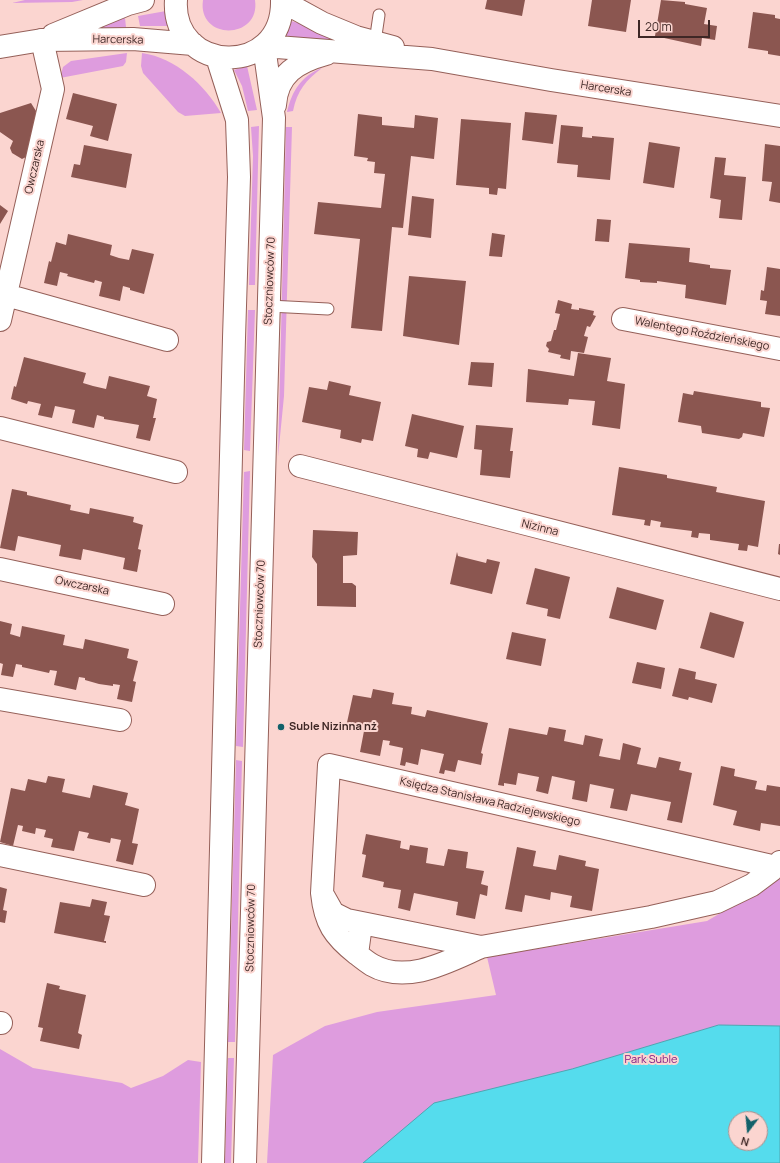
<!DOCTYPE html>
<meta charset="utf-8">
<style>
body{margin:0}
#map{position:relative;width:780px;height:1163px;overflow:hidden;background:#fbd5d0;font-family:Manrope,sans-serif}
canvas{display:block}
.north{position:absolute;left:728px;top:1111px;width:40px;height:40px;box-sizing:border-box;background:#fbd5d0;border:1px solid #af8f8c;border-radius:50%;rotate:196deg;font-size:11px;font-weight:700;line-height:16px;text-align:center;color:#3e2725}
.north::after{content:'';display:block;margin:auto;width:14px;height:18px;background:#12616a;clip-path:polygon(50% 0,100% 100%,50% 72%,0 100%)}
.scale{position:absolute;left:638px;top:20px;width:72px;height:18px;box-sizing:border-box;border:2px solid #3e2725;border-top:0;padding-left:5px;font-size:12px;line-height:14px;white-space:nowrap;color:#3e2725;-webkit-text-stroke:3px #fbd5d0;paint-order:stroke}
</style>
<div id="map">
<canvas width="780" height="1163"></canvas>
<div class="north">N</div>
<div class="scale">20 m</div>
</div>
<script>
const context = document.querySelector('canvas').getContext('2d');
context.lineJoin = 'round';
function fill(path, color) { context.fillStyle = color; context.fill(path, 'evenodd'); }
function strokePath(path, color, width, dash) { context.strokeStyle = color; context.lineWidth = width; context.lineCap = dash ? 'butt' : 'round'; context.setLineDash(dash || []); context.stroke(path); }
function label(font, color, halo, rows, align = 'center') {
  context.font = font + ' Manrope,sans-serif'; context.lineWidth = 4; context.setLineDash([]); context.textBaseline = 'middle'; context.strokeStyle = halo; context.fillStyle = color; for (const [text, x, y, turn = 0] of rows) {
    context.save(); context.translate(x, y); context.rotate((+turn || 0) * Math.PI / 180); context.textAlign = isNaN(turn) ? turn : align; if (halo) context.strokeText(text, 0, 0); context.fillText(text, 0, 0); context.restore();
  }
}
fill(new Path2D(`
 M25 0H83L72 2 12 3Z
 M203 0H255C261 40 197 41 203 0Z
 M166 11 170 26H140L138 16Z
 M125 18 126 27 63 36 62 34Z
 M291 21 345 36 343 48 298 40 285 35Z
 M127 53 126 62 123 66 60 78 63 67 71 61Z
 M142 53C176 58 205 85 221 113L185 116 178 112 143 73 141 66Z
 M247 66 257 110 248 111 242 86 234 70Z
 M322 68C306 80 297 91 293 111L287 112C292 91 301 76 322 68Z
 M259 126 255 285H249L253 156 251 127Z
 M286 127H292L284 396 278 457Z
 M248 310H255L250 451 244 450Z
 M250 471 243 747 236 746 244 472Z
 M236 760 242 761 235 1042H228Z
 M780 878V1163H267L273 1055 325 1026 377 1012 496 995 487 957 707 921ZM736 1119H760V1143H736Z
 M0 1049 33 1068 122 1083 131 1088 163 1076 188 1060 201 1062 198 1163H0Z
 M228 1058H234L231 1163H225Z`), '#de9cde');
const water = new Path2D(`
 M719 1025 780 1026V1163H363L434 1103 572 1069ZM736 1119H760V1143H736Z`);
fill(water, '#55dced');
strokePath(water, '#4ea6b1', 1);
fill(new Path2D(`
 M487 0H525L522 16 485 9Z
 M592 0H631L626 32 588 26Z
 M661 0 685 2V4L707 8 704 24 717 26 715 40 702 38 701 46 655 36Z
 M753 12 775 15V18L780 19V56L768 54V51L748 48Z
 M73 93 117 104 108 141 90 136 93 126 66 119Z
 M31 103 36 111 28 156 22 159 12 153 10 148 13 141 0 132V113Z
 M525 112 557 115 553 144 522 140Z
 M358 114 382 117V125L414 128 415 115 438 118 434 159 411 156 403 228 392 227 382 331 351 328 360 239 314 234 318 202 381 208 385 174 374 173 375 162 367 161 368 158 354 156Z
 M461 119 511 123 506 189 498 188 497 195 489 194V188L456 185Z
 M561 125 583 127 582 137 592 138V136L614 138 610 180 577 177 578 165 557 163Z
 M649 142 680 147 674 188 643 183Z
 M765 144 780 146V203L769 201 772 182 762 181Z
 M84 145 132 154 126 188 71 177 74 164 80 165Z
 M715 157 726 158 724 175 746 177 742 220 719 218 721 200 710 198Z
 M412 196 434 199 431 238 408 235Z
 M0 205 8 211 0 224Z
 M597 219 611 220 609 242 595 241Z
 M492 233 505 235 502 257 489 256Z
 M68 234 112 245 110 255 119 258 129 260 132 249 154 254 144 294 130 290V288L123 286 120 301 99 296 102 282 95 280 94 283 67 276 68 274 60 272 57 286 44 283 49 261 51 262 56 242 66 245Z
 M629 243 690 248 689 262 710 265V268L731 270 726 305 685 298 686 285 657 281V283L640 282V280L625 278Z
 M767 267 780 269V316L765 314 767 301 760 300 761 290 764 291Z
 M409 276 466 281 459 345 403 336Z
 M558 300 572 304 571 309 579 310V308L594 311 593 315 596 316 590 327 587 326 584 336 588 337 584 353 571 351 570 360 560 358 561 355 548 352 549 349 546 346 547 342 551 341 554 330H556L560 314 555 313Z
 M578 353 611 358 607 381 625 384 620 429 592 425 595 401 569 399 568 405 526 402 528 369 574 376Z
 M24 357 86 373 83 383 93 386 106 389 109 376 150 386 147 396 157 399 153 418H156L150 441 136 438 139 425 104 419V417L97 415 94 428 72 423 75 410 55 406 52 418 38 415 41 404 28 401 27 404 11 399 14 386 16 387Z
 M471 362 494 363 492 387 468 385Z
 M329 381 351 386 349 395 381 402 373 441 362 439 361 443 340 438 341 430 302 422 309 387 327 390Z
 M694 391 761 402V407L770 408 764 437 743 433 742 437 739 439 702 433 701 426 678 422 683 393 693 395Z
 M412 414 464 426 457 458 430 452 428 459 417 457 418 449 405 446Z
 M476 425 513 428 510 451H513L510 478 480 475 482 450 474 449Z
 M619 467 667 475V478L717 487 716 492 765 501 758 547 748 545 747 551 738 550 739 544 710 540V534L699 533 698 538 691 537 692 531 660 527 661 522 651 520 650 526 644 525 645 520 612 515Z
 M12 489 27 492V495L71 505 70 510 89 514 90 508 134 517 133 522 143 525 138 549 141 550 137 572 123 569 125 558 83 549 81 560 59 556 61 545 18 536 15 551 0 548Z
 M313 530 358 532 357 555 343 556V583H352L356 586V607L317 606V564L312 557Z
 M779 544H780V555L778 554Z
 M457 552 458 556 486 563 487 559 500 562 492 594 450 584Z
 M535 568 570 577 560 619 547 616 548 609 526 604Z
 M617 587 664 600 656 630 609 618Z
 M710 612 744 622 734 658 700 648Z
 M0 621 12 624 10 634 20 637 22 626 65 635 63 645 83 649 85 639 129 649 127 658 138 661 133 681 136 682 132 702 117 699 120 685 113 684V686L99 684 85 680V678L79 677 76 690 54 685 57 671 50 670 49 673 22 667V665L16 664 13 677 1 675 3 664 0 663Z
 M512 632 546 639 541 666 506 659Z
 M637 662 665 668 661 689 632 683Z
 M679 668 696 672 695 679 717 684 712 703 689 697 688 700 672 696Z
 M373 689 394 693 392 704 412 707 411 714 425 717 427 710 488 723 481 753 483 754 481 765 458 760 455 772 445 770 444 774 439 773 444 754 421 749 418 765 406 762 405 766 400 765 403 748 389 745 390 741 383 740 380 756 360 752 364 731 346 727 353 695 371 698Z
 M549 727 566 730 564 741 583 745 585 735 603 739 599 756 620 760 623 743 641 748 637 764 656 768 659 757 681 762 679 770 692 773 682 823 667 820 671 802 631 794 627 811 610 808 614 789 590 784 587 802 572 799 575 781 552 776 548 794 536 791 539 777 518 773 516 785 504 783V786L498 785 509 728 547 735Z
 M721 766 735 769 734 776 757 781 755 789 766 791 767 785 780 787V826L761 823 760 831 733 825 737 811 713 805Z
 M48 776 65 779 62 792 90 798 93 785 128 793 125 805 139 809 132 843 138 844 133 865 116 861 121 840 111 838 110 843 87 838 89 833 79 831 74 851 51 847 53 839 44 837 46 830 36 828 35 834 22 831 23 826 18 825 13 846 0 842 11 788 25 791 28 779 46 783Z
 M366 834 401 841 400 848 409 850 410 845 428 848 426 863 444 866 448 849 468 852 466 868 484 871 481 884 488 886 487 896 480 894 475 919 456 915 458 902 414 893 410 911 398 908 401 890 383 887 384 882 362 877 366 855 362 854Z
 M517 847 536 851 533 866 556 870 559 855 586 861 585 866 599 869 592 911 570 907 572 896 551 892 550 900 525 895 522 912 505 909Z
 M0 887 7 889 3 910 7 911 5 923 0 922Z
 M92 899 107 902 104 915 110 916 104 941H106V943L54 933 60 902 90 907Z
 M47 983 60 986 59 989 86 995 78 1033 82 1035 79 1049 40 1041 43 1028 38 1027Z`), '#8b5650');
const lane = new Path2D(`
 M375 42 379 15
 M269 306 328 309`);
const street = new Path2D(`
 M0 291 6 295 167 340
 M623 319 780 349
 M0 320 53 89 42 40
 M0 428 176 472
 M300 466 780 589
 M0 569 163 604
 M0 699 120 720
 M0 855 144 885
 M324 897 333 913 347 920 481 947 651 917 717 902 752 885 776 867
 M366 924 360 932 357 954C334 936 325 923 322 893L329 765 776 867 780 862
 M357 954C362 958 367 962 372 965 407 985 449 961 481 947
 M0 1023H1`);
const secondary = new Path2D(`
 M176 0C171 74 284 79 282 0
 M282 1 322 23 356 37 393 47
 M53 35 128 4 143 0
 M264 46 432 59 551 80 780 116
 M0 47 42 40 133 39 193 44
 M275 105C277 74 297 62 326 54
 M213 1163 234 338 239 177 237 120 217 57
 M245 1163 274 118 264 46`);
strokePath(lane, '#956059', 13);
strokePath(street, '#956059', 24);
strokePath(secondary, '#956059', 24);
strokePath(lane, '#fff', 11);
strokePath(street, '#fff', 22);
strokePath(secondary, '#fff', 22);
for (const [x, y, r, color] of [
 [281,727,4,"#12616a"]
]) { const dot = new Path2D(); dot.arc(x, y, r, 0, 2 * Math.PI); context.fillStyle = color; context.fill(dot); strokePath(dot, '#fbd5d0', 1.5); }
label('11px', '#3e2725', '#fbd5d0', [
 ["Harcerska",118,40,1],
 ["Harcerska",606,89,9],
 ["Owczarska",35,167,-77],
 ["Stoczniowców 70",270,281,-88],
 ["Walentego Roździeńskiego",702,334,11],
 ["Nizinna",540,528,14],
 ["Owczarska",82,586,12],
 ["Stoczniowców 70",260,604,-88],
 ["Księdza Stanisława Radziejewskiego",490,802,13],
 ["Stoczniowców 70",251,928,-89]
]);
label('bold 11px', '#3e2725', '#fbd5d0', [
 ["Suble Nizinna nż",289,727]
], 'left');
label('11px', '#801c83', '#fbd5d0', [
 ["Park Suble",651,1060]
]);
</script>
